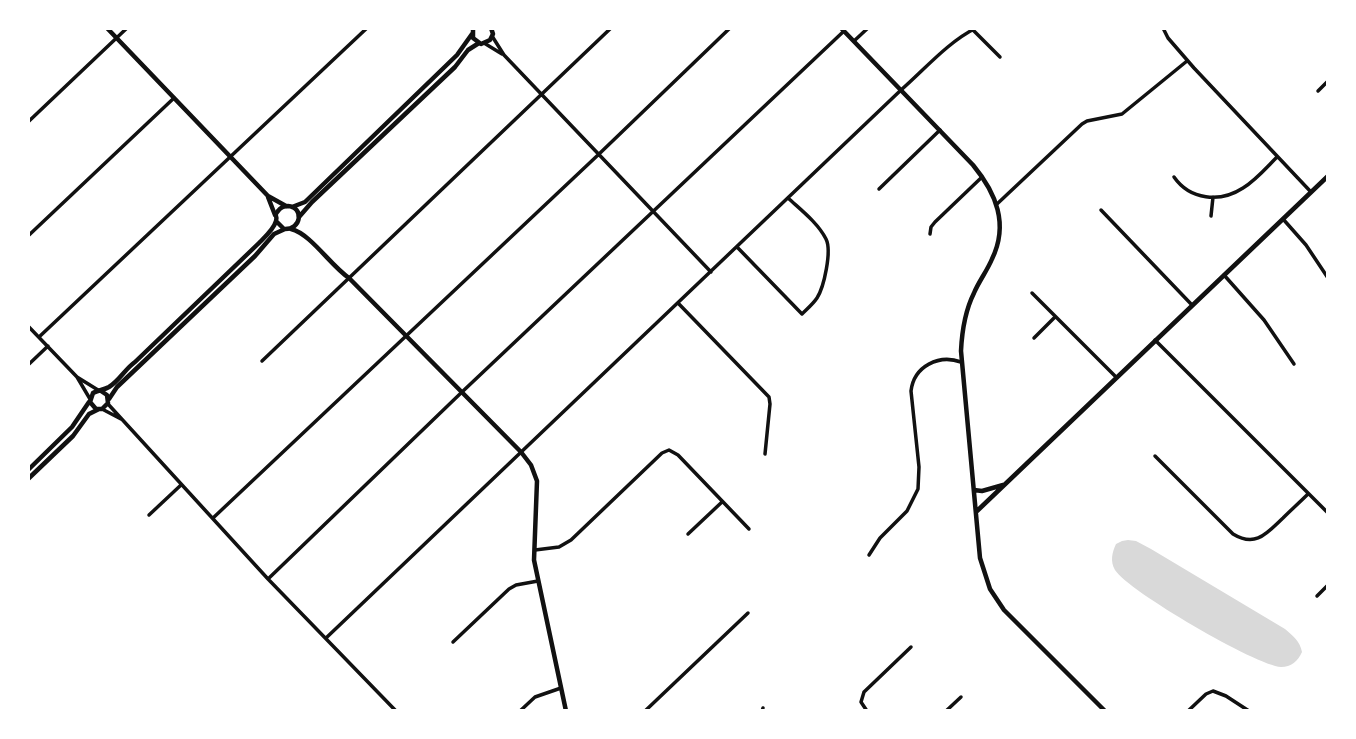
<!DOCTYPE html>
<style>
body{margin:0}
#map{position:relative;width:1356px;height:739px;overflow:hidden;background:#fff;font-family:"IBM Plex Sans",sans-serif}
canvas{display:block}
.frame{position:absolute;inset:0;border:30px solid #fff;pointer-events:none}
</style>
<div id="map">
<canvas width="1356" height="739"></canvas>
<div class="frame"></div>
</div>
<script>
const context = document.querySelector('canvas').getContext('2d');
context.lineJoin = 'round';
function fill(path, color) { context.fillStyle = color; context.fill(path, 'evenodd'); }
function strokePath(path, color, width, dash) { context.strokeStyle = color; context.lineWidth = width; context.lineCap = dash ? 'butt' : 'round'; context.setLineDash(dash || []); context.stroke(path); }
fill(new Path2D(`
 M1128 540 1136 541 1151 549 1285 629C1293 636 1300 641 1302 652 1298 661 1291 667 1281 667 1257 666 1128 591 1115 570 1110 561 1112 553 1116 544L1122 541Z`), '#d9d9d9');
strokePath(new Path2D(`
 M1163 28 1168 38 1194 68 1311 192
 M973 30 1000 57
 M492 36 504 55 711 272
 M854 41 868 28
 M484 43 502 54
 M1318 91 1328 81
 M28 122 127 28
 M1174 177C1190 200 1220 203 1243 188 1256 180 1266 168 1277 157
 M879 189 940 130
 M997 204 1082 124 1087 121 1122 114 1187 61
 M1101 210 1192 305
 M1211 216 1213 197
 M1283 219 1306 245 1328 278
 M930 234 931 227 935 222 982 177
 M28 236 174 98
 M737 247 802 314C807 309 813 304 817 298 824 287 832 251 826 239 818 223 801 210 788 198
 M1224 275 1264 320 1294 364
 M1032 293 1116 377
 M678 303 769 397 770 404 765 454
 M28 326 77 377 90 399
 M39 337 367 28
 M1034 338 1055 317
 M1155 340 1328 513
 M262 361 611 28
 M28 365 48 346
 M77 377 98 390
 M108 404 268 579 396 711
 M102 409 121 419
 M1155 456 1233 534C1256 548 1267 533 1283 518 1291 510 1300 502 1308 494
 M149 515 181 485
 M213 518 598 155 730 28
 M688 534 722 502
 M535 550 559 547 571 540 662 453 669 450 678 455 749 529
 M869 555 880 538 907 511 918 489 919 467 911 391C914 366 939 354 961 362
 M268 579 462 392 844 31
 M1317 596 1328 585
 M326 638 901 90C925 69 948 42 976 28
 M453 642 509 589 516 585 538 581
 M520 711 535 697 561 688
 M645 711 748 613
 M762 711 763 708
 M867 711 861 702 864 692 911 647
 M946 711 961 697
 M1188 711 1206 694 1213 691 1226 696 1249 711`), '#111', 3.5);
strokePath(new Path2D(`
 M107 28 268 196 286 206
 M841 28 973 165C996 193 1009 224 992 259 987 271 979 281 974 293 965 311 962 330 961 351L980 558 990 589 1004 610 1105 711
 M268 197 275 215
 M291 229C311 234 330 265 349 278L521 452 531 465 537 481 534 560 566 711
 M974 490 982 491 1003 485
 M977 511 1328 176`), '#111', 4.5);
strokePath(new Path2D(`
 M473 28V38L481 44 490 40 493 34 491 28
 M292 207 305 202 457 55 472 34
 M299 217 312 202 455 67 468 50 479 43
 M101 391 107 395 108 403 102 409H96L90 402 93 393C98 390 104 390 109 387 120 380 125 369 135 362L259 243C265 237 274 229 276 221 278 214 273 217 278 211 280 208 284 206 288 206 304 207 302 230 284 229L276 221
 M109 399 117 387 255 256 274 234 285 229
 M28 470 72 427 89 402
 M28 479 73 436 89 414 99 409`), '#111', 4.5);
</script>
